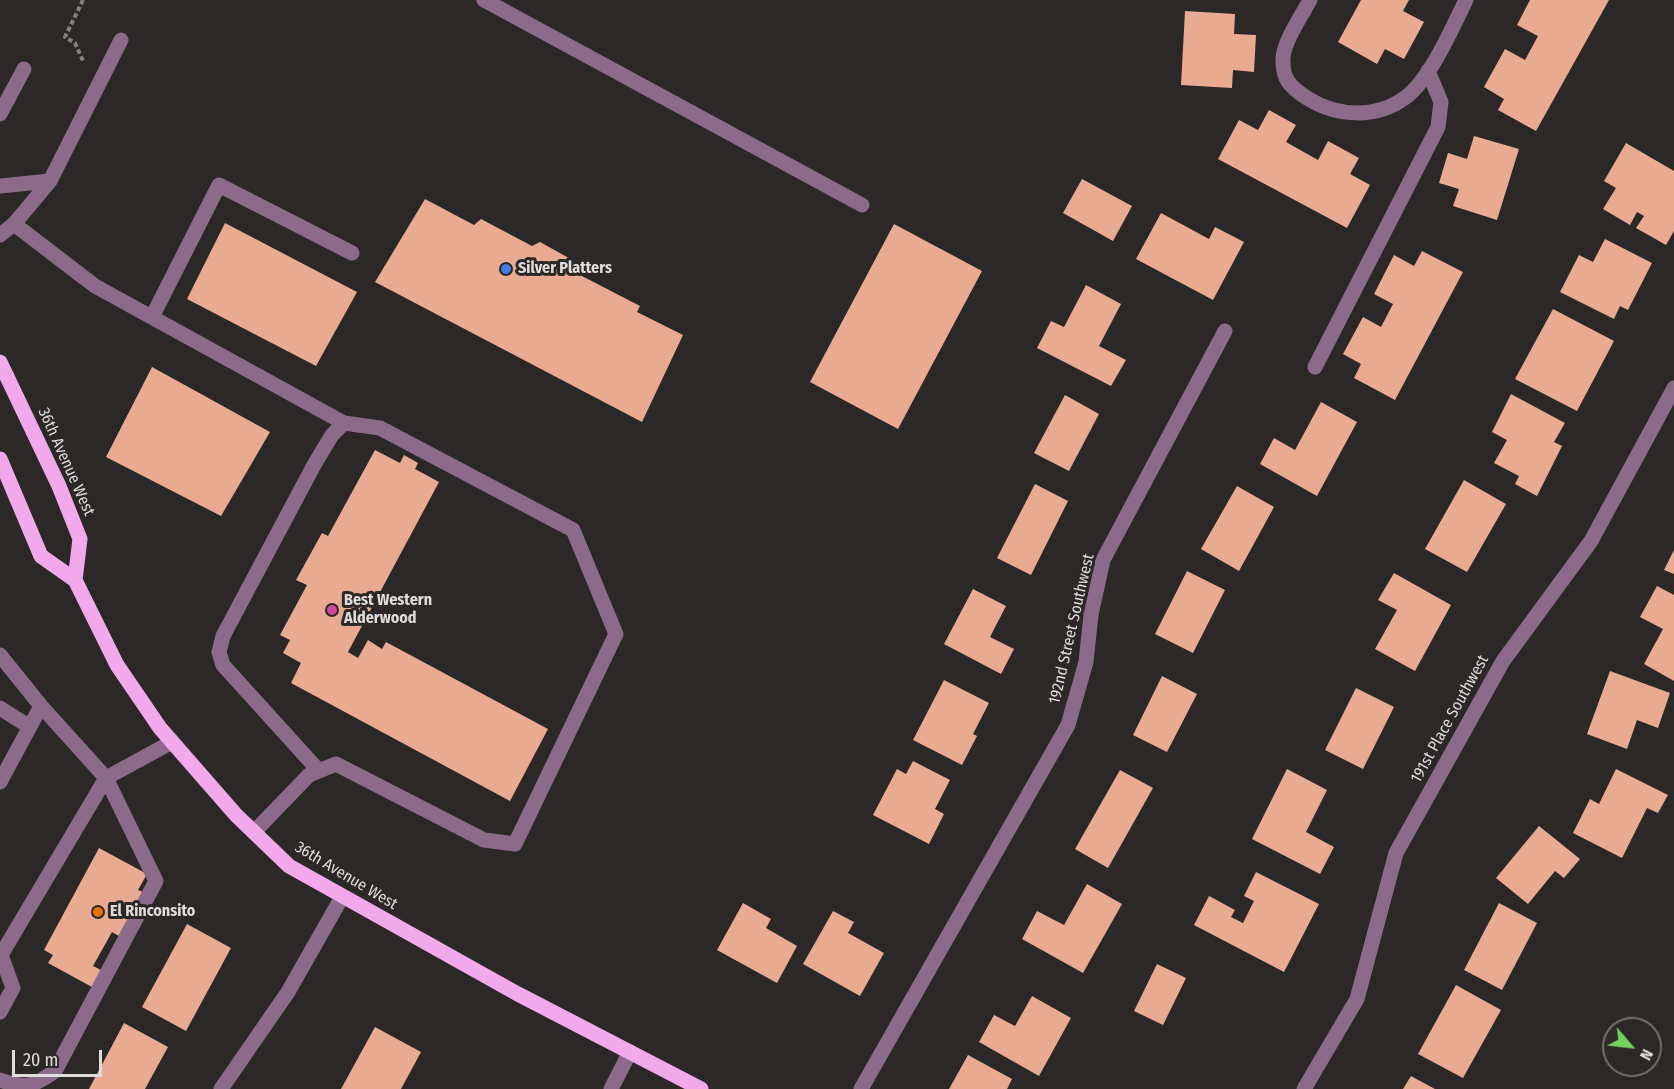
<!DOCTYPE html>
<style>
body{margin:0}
#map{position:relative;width:1674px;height:1089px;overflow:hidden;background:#2c2827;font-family:"Fira Sans Condensed",sans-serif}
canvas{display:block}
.north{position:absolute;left:1602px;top:1017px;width:60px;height:60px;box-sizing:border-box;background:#2c2827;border:2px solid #74706f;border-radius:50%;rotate:118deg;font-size:16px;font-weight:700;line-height:24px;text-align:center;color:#dfdddc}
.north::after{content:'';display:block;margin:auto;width:21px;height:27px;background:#71d35e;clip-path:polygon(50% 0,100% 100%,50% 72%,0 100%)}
.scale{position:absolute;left:12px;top:1050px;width:90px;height:27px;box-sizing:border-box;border:3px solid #dfdddc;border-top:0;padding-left:8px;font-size:18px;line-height:21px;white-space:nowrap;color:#dfdddc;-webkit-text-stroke:4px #2c2827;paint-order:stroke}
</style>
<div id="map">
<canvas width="1674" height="1089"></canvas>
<div class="north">N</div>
<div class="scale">20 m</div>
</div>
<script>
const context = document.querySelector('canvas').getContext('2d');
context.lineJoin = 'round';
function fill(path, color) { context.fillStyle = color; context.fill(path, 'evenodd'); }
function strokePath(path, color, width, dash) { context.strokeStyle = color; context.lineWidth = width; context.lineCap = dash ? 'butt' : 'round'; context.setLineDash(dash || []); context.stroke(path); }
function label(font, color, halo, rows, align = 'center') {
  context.font = font + ' "Fira Sans Condensed",sans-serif'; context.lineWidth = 6; context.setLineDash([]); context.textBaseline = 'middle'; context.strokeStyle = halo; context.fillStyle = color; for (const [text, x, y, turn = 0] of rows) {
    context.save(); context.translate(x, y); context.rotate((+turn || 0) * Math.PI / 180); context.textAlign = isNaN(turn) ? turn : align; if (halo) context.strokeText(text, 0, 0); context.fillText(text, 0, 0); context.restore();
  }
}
fill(new Path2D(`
 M1361 0H1409L1403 11 1424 22 1404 59 1385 49 1377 64 1338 42Z
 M1530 0H1609L1536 131 1498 110 1504 99 1484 87 1505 49 1525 60 1538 36 1517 25Z
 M1185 11 1235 14 1234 34 1256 35 1254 72 1233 70 1232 88 1181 85Z
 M1269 110 1296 125 1286 142 1318 160 1328 141 1359 158 1350 174 1370 185 1347 228 1218 159 1239 120 1258 130Z
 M1474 136 1519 149 1497 220 1453 206 1459 189 1439 183 1448 153 1467 159Z
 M1626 143 1674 171V231L1666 245 1636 228 1644 216 1637 212 1630 225 1603 209 1616 188 1604 181Z
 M1082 179 1132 206 1113 241 1063 213Z
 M425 199 474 225 481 219 532 246 540 242 585 267 580 275 640 306 637 312 683 335 642 422 375 282Z
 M1161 213 1209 239 1215 227 1244 242 1213 300 1136 259Z
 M225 223 357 292 316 366 187 299Z
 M894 224 982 271 898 429 810 382Z
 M1605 239 1652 263 1628 310 1620 306 1614 319 1560 292 1579 255 1593 262Z
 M1422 251 1463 272 1395 400 1354 378 1361 364 1343 354 1363 317 1381 327 1393 304 1374 294 1394 255 1414 266Z
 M1086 285 1121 304 1099 346 1126 360 1111 386 1037 348 1051 321 1064 327Z
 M1553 309 1614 341 1577 411 1515 379Z
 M152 367 270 432 221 516 106 457Z
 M1511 394 1565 423 1554 442 1562 446 1537 496 1515 484 1519 476 1494 463 1507 440 1492 432Z
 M1065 395 1099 414 1069 471 1034 453Z
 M1321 402 1357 422 1317 496 1260 464 1274 438 1295 450Z
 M375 450 400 463 404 455 418 463 415 469 439 482 348 652 358 658 368 640 382 649 386 642 548 729 510 801 291 683 301 663 283 653 290 640 280 635 307 585 296 580 322 533 328 536Z
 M1464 480 1506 504 1467 572 1425 549Z
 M1035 484 1068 501 1031 575 997 558Z
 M1237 486 1274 507 1239 571 1201 549Z
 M1674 550V574L1664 570Z
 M1187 571 1225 590 1193 653 1155 634Z
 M1394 573 1451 605 1415 671 1375 649 1397 610 1378 600Z
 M1657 586 1674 595V681L1644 664 1663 629 1640 617Z
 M973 589 1006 606 990 637 1014 649 1001 674 944 644Z
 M1610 671 1670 693 1658 728 1637 720 1627 749 1587 734Z
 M1162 676 1197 694 1167 752 1133 735Z
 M944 680 989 703 973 734 977 736 962 765 913 740Z
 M1356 688 1394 707 1363 769 1325 750Z
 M913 761 950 780 935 809 944 814 929 844 873 815 897 769 906 774Z
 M1287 769 1327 790 1306 832 1334 847 1320 874 1252 839Z
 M1616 769 1668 795 1658 813 1647 808 1622 858 1573 833 1590 799 1599 804Z
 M1120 770 1153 788 1108 868 1075 849Z
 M1539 826 1580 859 1564 878 1555 871 1528 904 1496 878Z
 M99 848 147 874 138 890 143 892 119 936 112 932 93 966 101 970 92 987 48 963 53 955 44 950Z
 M1256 872 1319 904 1284 972 1194 925 1209 896 1235 910 1231 917 1243 923 1254 901 1244 896Z
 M1087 884 1122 904 1083 973 1022 939 1037 911 1064 925Z
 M743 903 771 919 766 928 797 946 777 983 717 950Z
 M1499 903 1537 923 1502 990 1464 970Z
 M833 911 854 922 848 933 884 953 860 996 803 964Z
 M187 924 231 948 186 1031 142 1007Z
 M1157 964 1186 978 1163 1025 1134 1011Z
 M1456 985 1501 1010 1463 1078 1418 1054Z
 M1032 996 1071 1018 1039 1076 979 1042 994 1015 1015 1026Z
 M124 1023 168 1047 145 1089H89Z
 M375 1027 421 1052 401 1089H341Z
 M968 1055 1012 1079 1007 1089H949Z
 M1411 1076 1435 1089H1403Z`), '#e8ab92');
strokePath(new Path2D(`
 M83 0 65 37 75 43 84 63`), '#83807f', 4, [4.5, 3]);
strokePath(new Path2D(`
 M484 0 862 205
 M1310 0C1302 15 1284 41 1283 58 1282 79 1290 87 1307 98 1337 117 1377 119 1406 97 1431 78 1452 28 1466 0
 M0 114 24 69
 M0 186 50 181
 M14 224 95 286 344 423 380 428 573 530 616 634 515 844 484 840 336 764 309 775 254 832
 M0 235 14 224 50 181 121 40
 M152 317 219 185 352 253
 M1315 367 1438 127 1441 102 1428 71
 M0 655 41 706 106 778 156 881 55 1071C33 1087 25 1089 0 1080
 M0 708 30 727
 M319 771 223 665 219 652 223 636 314 465 332 435 344 423
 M0 782 41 706
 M0 1012 13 988 1 955 106 778 172 742
 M221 1089 288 992 342 897
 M611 1089 630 1052
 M861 1089 1068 725 1086 662 1091 615 1103 560 1225 331
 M1304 1089 1357 999 1396 853 1503 661 1591 541 1674 388`), '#8c6a8a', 15);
strokePath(new Path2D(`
 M0 362 59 486 80 539 75 580
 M0 459 41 556 75 580 117 665 160 728 236 815 289 866 516 993 701 1089`), '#f1a9ec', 15);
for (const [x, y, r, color] of [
 [506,269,6,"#3f7fe0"],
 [332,610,6,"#d1479c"],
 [98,912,6,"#e8710a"]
]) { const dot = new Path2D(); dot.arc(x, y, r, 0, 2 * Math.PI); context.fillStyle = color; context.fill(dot); strokePath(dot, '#2c2827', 2); }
label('bold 16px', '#dfdddc', '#2c2827', [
 ["Silver Platters",518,269],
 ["Best Western",344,601],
 ["Alderwood",344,619],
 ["El Rinconsito",110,912]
], 'left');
label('16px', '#dfdddc', '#2c2827', [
 ["36th Avenue West",66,462,66],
 ["192nd Street Southwest",1072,629,-77],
 ["191st Place Southwest",1450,719,-61],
 ["36th Avenue West",346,876,31]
]);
</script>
